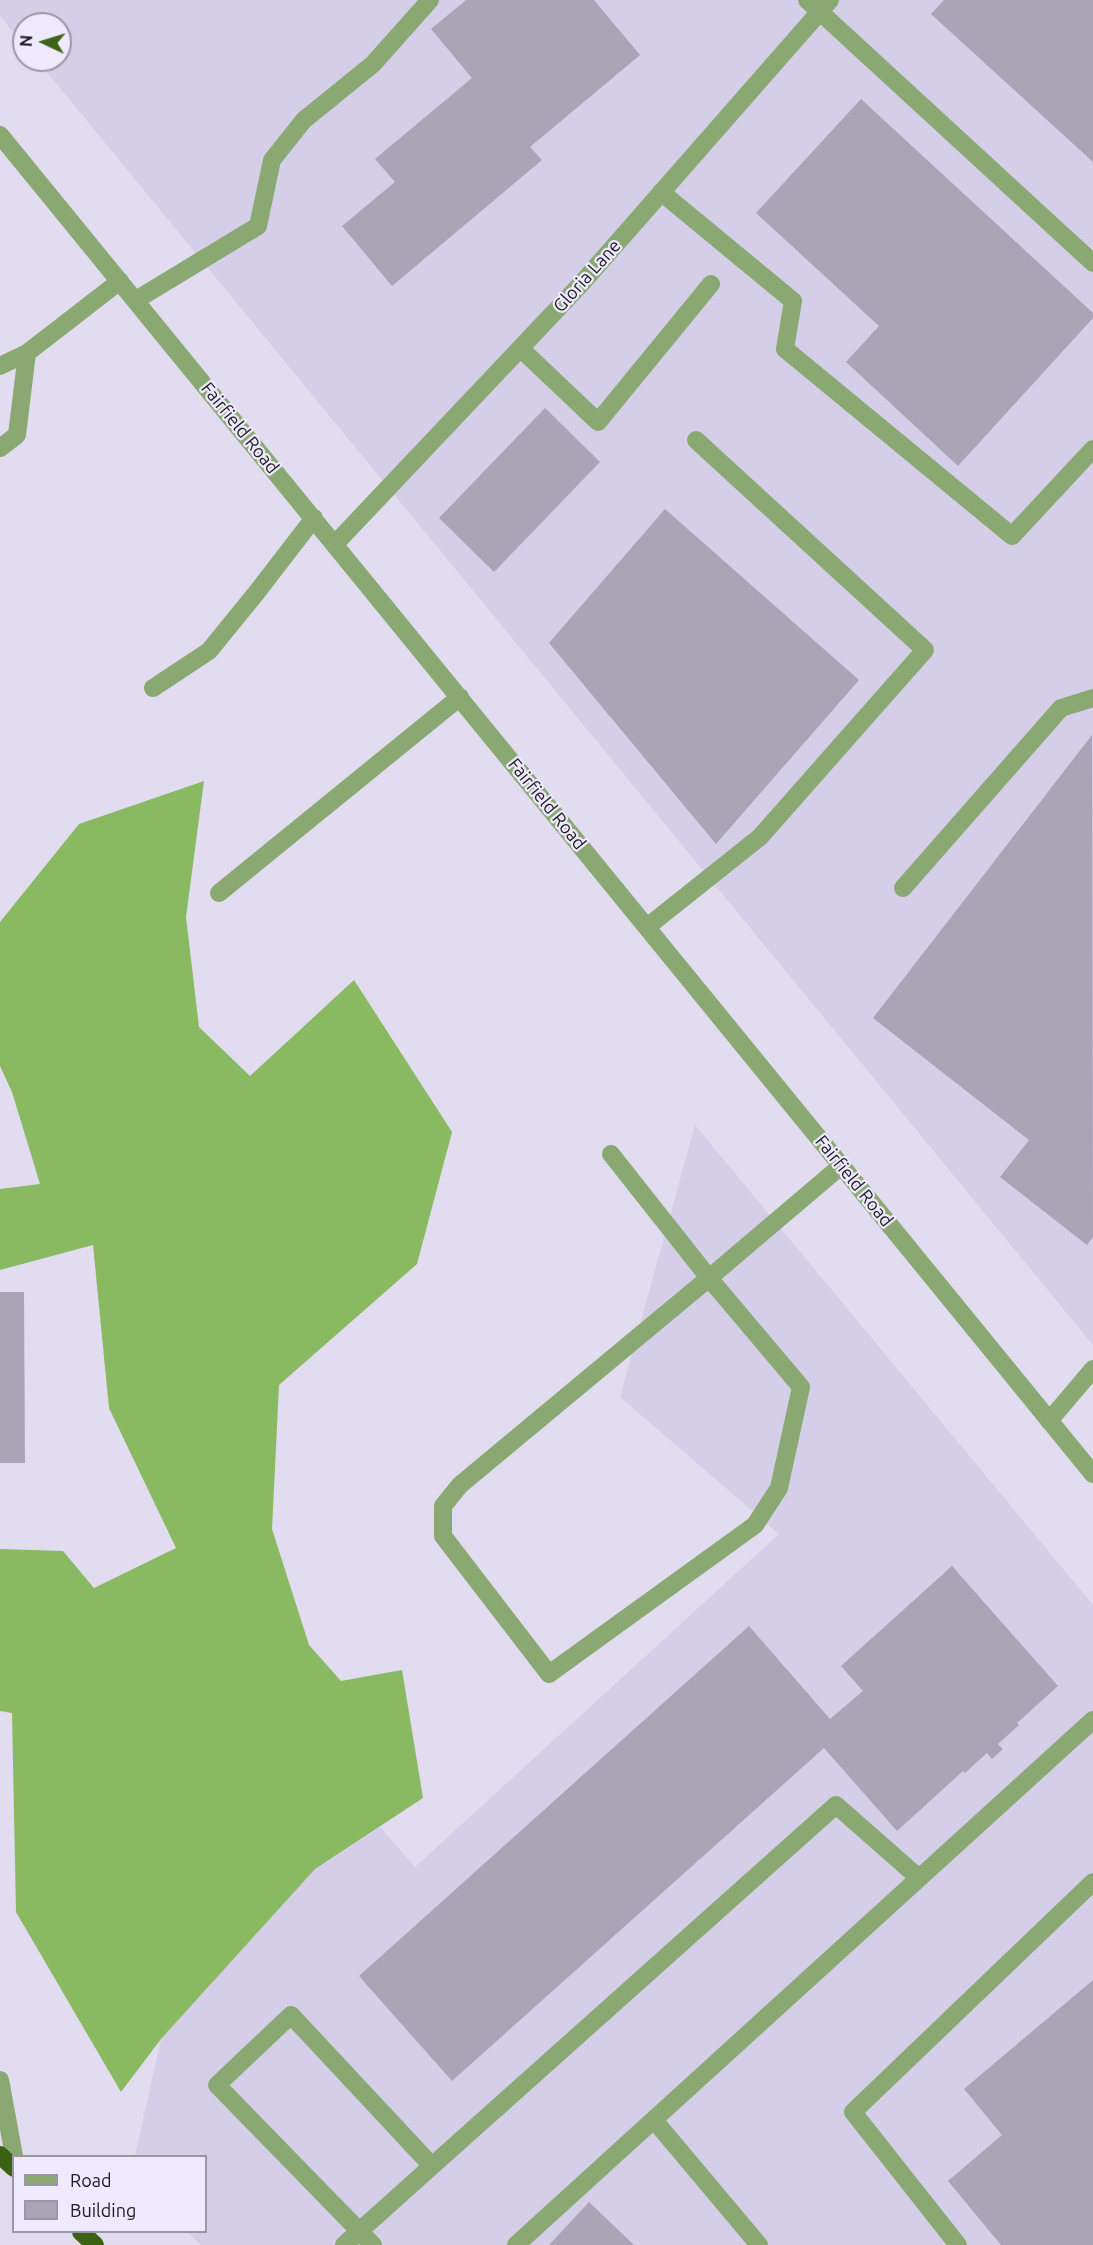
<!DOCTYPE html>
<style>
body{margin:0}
#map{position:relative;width:1093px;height:2245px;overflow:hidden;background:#e1dcef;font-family:Ubuntu,sans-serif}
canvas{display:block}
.legend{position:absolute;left:12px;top:2155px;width:195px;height:78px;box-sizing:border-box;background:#eee9fc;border:2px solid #9a96a4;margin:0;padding:8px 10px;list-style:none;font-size:18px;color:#1c1a21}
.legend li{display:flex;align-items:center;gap:12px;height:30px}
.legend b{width:30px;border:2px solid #9a96a4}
.north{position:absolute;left:12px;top:12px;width:60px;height:60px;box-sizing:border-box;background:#eee9fc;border:2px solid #9a96a4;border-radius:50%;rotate:274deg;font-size:16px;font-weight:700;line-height:24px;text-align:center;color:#1c1a21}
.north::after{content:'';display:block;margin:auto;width:21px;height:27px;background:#3e621a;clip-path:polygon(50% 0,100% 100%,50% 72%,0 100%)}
</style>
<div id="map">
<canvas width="1093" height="2245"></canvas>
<ul class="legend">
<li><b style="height:8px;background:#8aa972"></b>Road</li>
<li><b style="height:16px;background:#a9a4b6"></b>Building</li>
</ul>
<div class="north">N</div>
</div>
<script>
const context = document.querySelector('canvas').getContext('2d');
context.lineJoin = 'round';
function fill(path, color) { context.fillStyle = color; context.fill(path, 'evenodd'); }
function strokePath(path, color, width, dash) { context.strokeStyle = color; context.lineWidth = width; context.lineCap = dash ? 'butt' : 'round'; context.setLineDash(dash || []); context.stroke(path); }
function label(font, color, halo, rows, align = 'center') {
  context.font = font + ' Ubuntu,sans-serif'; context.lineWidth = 4.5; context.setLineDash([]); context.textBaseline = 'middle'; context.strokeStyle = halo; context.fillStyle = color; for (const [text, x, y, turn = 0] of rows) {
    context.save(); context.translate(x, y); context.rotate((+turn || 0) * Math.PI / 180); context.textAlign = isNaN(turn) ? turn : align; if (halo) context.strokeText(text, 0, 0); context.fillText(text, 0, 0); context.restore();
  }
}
fill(new Path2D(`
 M0 0H1093V1345L37 60H60V24H24V45L0 16Z
 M695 1125 1093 1605V2245H201L187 2232H206V2156H135L161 2039 315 1869 380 1827 415 1867 779 1534 620 1397Z`), '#d5cee8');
fill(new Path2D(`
 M204 781 186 917 199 1027 250 1076 354 980 452 1132 417 1264 279 1385 272 1529 309 1645 341 1681 402 1670 423 1798 315 1869 161 2039 121 2092 16 1912 12 1713 0 1711V1549L63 1551 94 1588 176 1548 109 1408 93 1245 0 1270V1189L40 1184 12 1092 0 1066V922L79 824Z`), '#89b961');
fill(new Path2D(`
 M466 0H594L640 55 530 147 542 160 392 286 342 226 395 182 375 159 472 78 431 29Z
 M944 0H1093V162L931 14Z
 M861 99 1093 313V318L958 466 846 362 879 326 756 213Z
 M545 408 600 462 494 572 439 518Z
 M665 509 859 680 716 844 549 643Z
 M1092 735 1093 1237 1087 1245 1000 1177 1029 1140 873 1018Z
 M0 1292H24L25 1463H0Z
 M952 1566 1058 1686 1017 1723 1019 1725 998 1744 1003 1749 992 1759 987 1753 965 1773 963 1771 897 1831 824 1748 452 2081 359 1976 749 1626 830 1719 863 1691 841 1666Z
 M1093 1980V2245H1001L948 2181 1002 2135 964 2089Z
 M589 2202 634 2245H549Z`), '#a9a4b6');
strokePath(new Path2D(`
 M807 0 1093 263
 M0 135 1093 1474
 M661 192 793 301 785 349 1012 536 1093 449
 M136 300 258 226 272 160 304 120 373 64 430 0
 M520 348 598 422 711 284
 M0 366 27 353 120 281
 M0 448 17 435 27 353
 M335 544 581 284 830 0
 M153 688 209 651 257 592 314 518
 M903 888 1061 708 1093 698
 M219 893 460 697
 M647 927 760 837 925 650 696 440
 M611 1154 709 1278 841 1166
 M709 1278 801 1387 779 1488 755 1525 549 1674 443 1536V1506L460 1485Z
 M1049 1421 1093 1369
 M0 2080 14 2156
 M654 2120 759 2245
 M344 2245 432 2166
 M373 2245 217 2085 291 2015 432 2166 836 1805 919 1878
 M516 2245 1093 1720
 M958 2245 853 2112 1093 1882`), '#8aa972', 18);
strokePath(new Path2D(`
 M0 2155 14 2168
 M81 2232 95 2245`), '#3b6113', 18);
label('18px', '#1c1a21', '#eee9fc', [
 ["Gloria Lane",587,276,-48],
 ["Fairfield Road",240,428,51],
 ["Fairfield Road",547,804,51],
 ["Fairfield Road",854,1181,51]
]);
</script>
